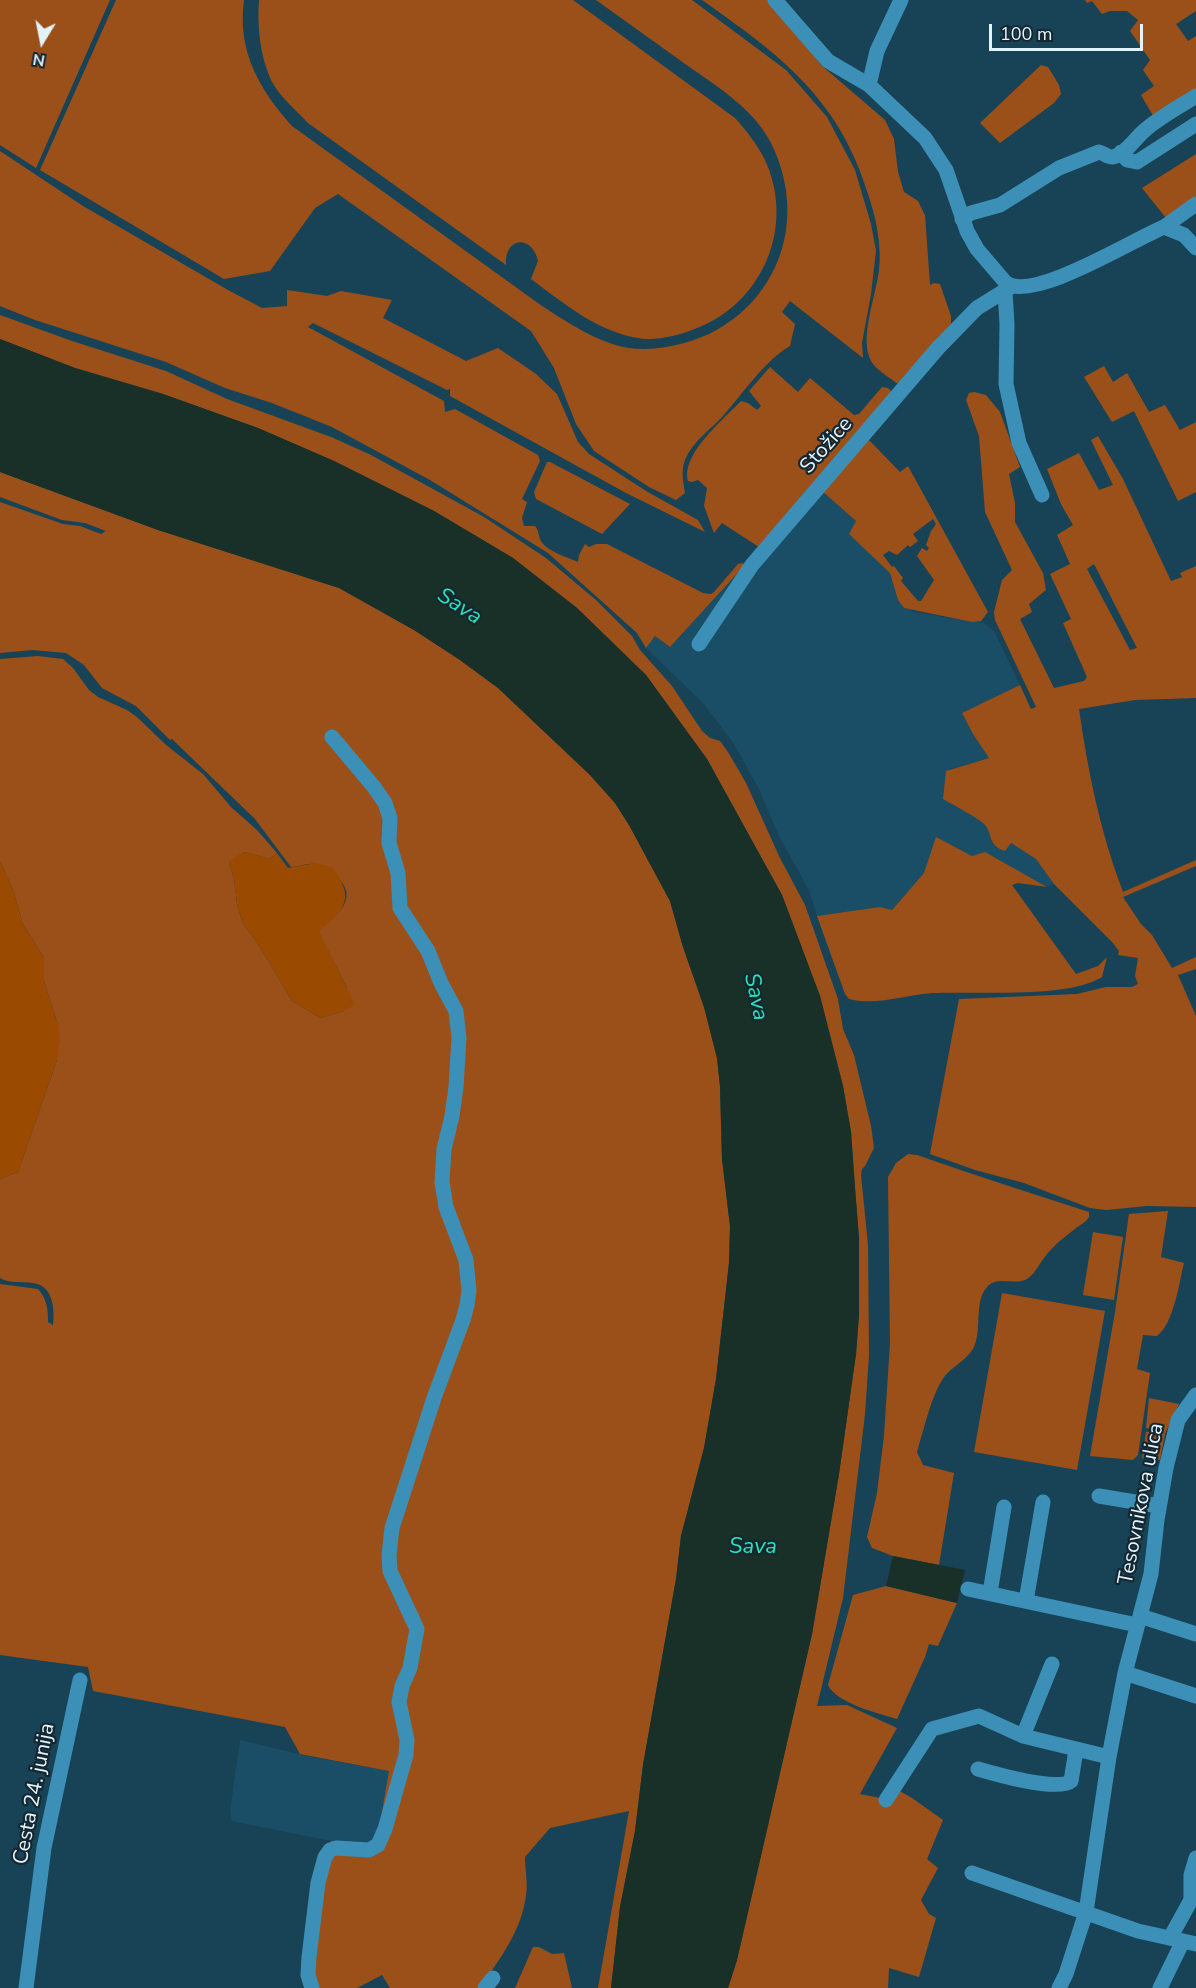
<!DOCTYPE html>
<meta charset="utf-8">
<style>
body{margin:0}
#map{position:relative;width:1196px;height:1988px;overflow:hidden;background:#184356;font-family:"Nunito Sans",sans-serif}
canvas{display:block}
.north{position:absolute;left:12px;top:12px;width:60px;height:60px;-webkit-text-stroke:4px #152730;paint-order:stroke;rotate:190deg;font-size:16px;font-weight:700;line-height:24px;text-align:center;color:#e2f3fd}
.north::after{content:'';display:block;margin:auto;width:21px;height:27px;background:#e2f3fd;clip-path:polygon(50% 0,100% 100%,50% 72%,0 100%)}
.scale{position:absolute;left:989px;top:24px;width:154px;height:27px;box-sizing:border-box;border:3px solid #e2f3fd;border-top:0;padding-left:8px;font-size:18px;line-height:21px;white-space:nowrap;color:#e2f3fd;-webkit-text-stroke:4px #152730;paint-order:stroke}
</style>
<div id="map">
<canvas width="1196" height="1988"></canvas>
<div class="north">N</div>
<div class="scale">100 m</div>
</div>
<script>
const context = document.querySelector('canvas').getContext('2d');
context.lineJoin = 'round';
function fill(path, color) { context.fillStyle = color; context.fill(path, 'evenodd'); }
function strokePath(path, color, width, dash) { context.strokeStyle = color; context.lineWidth = width; context.lineCap = dash ? 'butt' : 'round'; context.setLineDash(dash || []); context.stroke(path); }
function label(font, color, halo, rows, align = 'center') {
  context.font = font + ' "Nunito Sans",sans-serif'; context.lineWidth = 4.5; context.setLineDash([]); context.textBaseline = 'middle'; context.strokeStyle = halo; context.fillStyle = color; for (const [text, x, y, turn = 0] of rows) {
    context.save(); context.translate(x, y); context.rotate((+turn || 0) * Math.PI / 180); context.textAlign = isNaN(turn) ? turn : align; if (halo) context.strokeText(text, 0, 0); context.fillText(text, 0, 0); context.restore();
  }
}
fill(new Path2D(`
 M822 491 856 521 890 573 898 600 904 608 915 612 972 622 981 621 994 631 1020 685 962 713 973 734 989 758 949 769 987 826 992 842 999 849 1011 843 1036 859 1054 884 1047 887 985 852 972 856 936 838 924 873 892 910 880 907 817 916 809 890 779 836 759 789 733 742 703 703 646 648 655 636 669 647 675 642 745 565Z
 M240 1740 316 1758 390 1771 377 1841 368 1846 331 1841 232 1821 230 1811Z`), '#194e66');
fill(new Path2D(`
 M0 0H110L36 168 0 145Z
 M116 0H244C237 51 259 89 292 126L542 306C572 325 607 350 645 349 754 346 820 242 771 143 753 107 713 84 681 61 653 41 624 20 596 0H692L786 70 827 117 855 170 871 224 876 251 871 294 862 343 863 358 790 301 782 312 795 324 790 346C764 361 742 395 722 417 709 431 692 442 685 460 681 470 683 482 685 493L676 500 649 487 594 451 576 424 554 368 531 331 338 194 315 208 270 271 224 279 40 170Z
 M259 0H573L735 118C746 130 756 143 764 158 797 226 762 306 692 330 676 336 655 341 638 338 596 331 565 304 531 279L538 261C532 234 504 237 506 265L308 123C296 110 279 96 271 80 260 56 257 26 259 0Z
 M702 0H768L786 19 821 65 885 120 894 139 898 172 904 192 918 201 925 215 930 285 934 283 940 284 951 316V324L898 384C889 377 872 368 869 356 861 334 876 295 879 270 882 246 876 217 868 194 839 98 780 55 702 0Z
 M1085 0H1196V11L1176 24 1188 41 1196 36V92L1155 119 1141 95 1154 86 1143 70 1150 60 1130 31 1138 20 1127 11H1110L1102 14 1092 1 1087 3Z
 M1041 65 1048 67 1059 85 1061 94 1054 103 1000 143 980 123Z
 M0 151 83 206 228 290 262 308 287 306V290L327 296 341 291 392 300 383 318 466 361 498 348 536 374 557 394 578 442 589 454 646 491 698 520 705 532 626 493 450 396V389L447 390 313 323 308 327 444 401 445 412 455 409 538 455 540 461 522 499 527 502 522 518 524 526H535C539 531 538 534 540 539 545 551 567 557 578 562L579 555 585 544 589 547 596 544H607L703 593 711 594 714 592 738 564 743 563 745 565 670 647 655 636 646 648 637 633 548 553 430 480 332 427 272 403 225 388 166 362 35 320 0 306Z
 M1196 154V200L1166 218 1142 188Z
 M0 315 72 341 166 371 227 399 331 437 371 455 484 517 546 558 596 600 632 636 640 650 672 686 702 731 710 738 720 741 728 752 746 783 780 858 805 905 838 999 843 1029 854 1055 871 1126 874 1148 865 1166 862 1169 861 1175 868 1245 869 1355 865 1414 843 1598 817 1706 847 1705 897 1728 860 1794 880 1798 889 1785 912 1798 943 1820 927 1859 938 1868 921 1900 929 1914 936 1918 919 1977 889 1968 888 1988H728L737 1960 812 1634 839 1474 856 1354 859 1315V1238L855 1188 851 1132 843 1086 820 996 782 895 707 759 646 675 577 608 513 558 434 511 334 461 258 428 163 394 75 368 0 339Z
 M1104 366 1113 382 1127 373 1149 412 1165 405 1180 430 1196 422V492L1178 501 1134 411 1112 422 1084 377Z
 M770 367 798 392 810 378 854 415 859 414 882 387 888 388 892 392 759 547 722 523 714 533 704 506 707 488 698 480 692 482 688 481C681 454 724 419 741 401L748 403 757 410 761 406 749 391Z
 M974 392 986 395 1000 412 1020 467 1009 474 1015 503V522L1043 573 1046 590 1029 604 1032 612 1020 619 1054 688 1084 681 1087 677 1063 623 1071 619 1050 574 1070 564 1057 535 1073 525 1061 504 1047 469 1079 453 1099 490 1113 485 1091 440 1098 436 1123 479 1171 581 1182 577 1180 573 1196 566V698L1135 700 1079 709C1088 772 1100 832 1123 892L1196 860V866L1123 897 1141 924 1152 935 1172 968 1196 957V969L1178 975 1196 1016V1207L1147 1206 1106 1210 1090 1208 1024 1183 975 1170 930 1154 959 999 1077 994 1106 987H1132L1138 984 1135 976 1138 958 1118 955 1119 951 1112 942 1054 884 1036 859 1011 843 1005 851C987 845 993 834 985 825 979 818 953 805 943 799L946 771 989 758 973 734 962 713 1020 685 1031 709 1036 707 995 620 994 612 1002 580 1012 570 985 512 979 436 966 400 969 393ZM1094 564 1137 648 1130 650 1087 569Z
 M869 440 900 472 908 466 988 612 981 621 972 622 904 608 898 600 890 573 849 534 856 521 822 491ZM933 519 936 524 931 531 926 545 929 548 927 551 922 548 917 556 934 580 921 601H918L901 581 903 578 894 566 892 567 883 555 889 551 897 555 908 545 910 547 918 541 913 534Z
 M547 462H550L630 504 602 534 536 499 534 492Z
 M0 472 158 530 339 588 414 630 460 660 498 688 590 775 615 803 629 825 670 901 683 947 704 1007 717 1058 720 1086 722 1159 730 1226 729 1263 716 1379 704 1448 681 1536 676 1579 643 1765 635 1831 620 1907 611 1988H598L629 1811 550 1828 525 1857C525 1870 528 1883 526 1895 522 1930 499 1961 479 1988H390L382 1975 357 1988H317L313 1974 322 1884 331 1841 368 1846 377 1841 389 1771 300 1754 285 1727 93 1691 88 1667 0 1655V1284L38 1289C47 1299 48 1309 48 1322L53 1325C54 1313 54 1302 48 1292 38 1276 15 1287 0 1278V1179L18 1172 57 1060 58 1025 44 981V958L23 924 13 890 0 861V659L38 656 63 659 73 668 89 690 98 697 127 710 137 717 166 745 203 774 231 807 257 830 277 853 270 859 245 852 229 862 234 879 237 904 243 924 257 942 292 1001 320 1018 344 1011 347 988 318 931C327 922 343 913 346 899 351 885 328 865 314 864 308 863 298 867 291 867L255 819 172 739 170 740 136 706 102 688 84 665 66 653 33 650 0 653V502L63 524 80 526 101 534 106 531 85 523 62 520 0 497Z
 M936 837 972 856 985 852 1047 887 1018 883 1012 885 1076 974 1098 966 1107 957 1102 977C1066 999 976 991 932 993 906 995 875 1006 849 999L845 994 817 916 880 907 892 910 924 873Z
 M908 1154 917 1155C974 1175 1031 1193 1089 1212V1217L1086 1221C1072 1231 1058 1241 1047 1254 1040 1262 1036 1273 1027 1279 1014 1286 997 1275 987 1287 973 1303 983 1330 973 1349 965 1362 948 1368 941 1382 931 1398 923 1432 917 1452L923 1465 954 1473 939 1565 893 1556 872 1548 867 1537 877 1493 884 1436 890 1343 888 1177 896 1163Z
 M1168 1211 1161 1257 1184 1263C1179 1283 1174 1323 1157 1336L1143 1335 1137 1369 1150 1373 1138 1455 1133 1460 1090 1456 1115 1312 1129 1214Z
 M1093 1232 1123 1237 1114 1300 1083 1295Z
 M1002 1293 1105 1311 1077 1470 974 1452Z
 M1149 1398 1179 1404 1165 1434 1160 1460 1142 1458 1146 1432H1150V1429L1146 1428Z
 M886 1586 957 1603 938 1646 929 1644 925 1657 897 1719C880 1714 836 1703 828 1685L853 1595Z
 M533 1947H539L552 1954 564 1953 572 1988H515Z`), '#9c5019');
fill(new Path2D(`
 M246 852 270 859 277 853 288 868 315 863 332 867C348 889 352 902 330 922 326 925 322 927 319 931L355 1005 344 1011 320 1018 292 1001 257 942 243 924 237 904 234 879 229 862 237 856Z
 M0 861 13 890 23 924 44 958V981L58 1025 60 1040 57 1060 18 1172 0 1179Z`), '#9b4a02');
fill(new Path2D(`
 M0 339 75 368 163 394 258 428 334 461 434 511 513 558 577 608 646 675 707 759 782 895 820 996 843 1086 851 1132 855 1188 859 1238V1315L856 1354 839 1474 812 1634 737 1960 728 1988H611L620 1907 635 1831 643 1765 676 1579 681 1536 704 1448 716 1379 729 1263 730 1226 722 1159 720 1086 717 1058 704 1007 683 947 670 901 629 825 615 803 590 775 498 688 460 660 414 630 339 588 158 530 0 472Z
 M893 1556 965 1570 957 1603 886 1586Z`), '#193028');
strokePath(new Path2D(`
 M775 0 828 61 869 85 925 138 946 170 967 231 977 249 1006 283C1034 302 1134 239 1164 227L1184 235 1196 248
 M869 85 877 51 901 0
 M1121 152 1127 160 1137 162 1196 124
 M962 219 971 213 1000 205 1059 168 1099 152C1104 153 1107 157 1112 157 1125 156 1136 137 1145 130 1160 117 1179 107 1196 96
 M1164 227 1196 204
 M1005 292 1007 324 1006 384 1019 443 1042 495
 M699 644 752 565 938 348 977 308 1011 287
 M1099 1496 1159 1506
 M968 1589 1137 1625
 M990 1593 1004 1507
 M1026 1601 1043 1502
 M1140 1616 1196 1634
 M1125 1673 1196 1696
 M1023 1736 1052 1664
 M978 1769C995 1774 1059 1792 1071 1781L1076 1750
 M886 1800 932 1729 979 1716 1023 1736 1109 1757
 M972 1873 1138 1931 1196 1944
 M1170 1938 1191 1900V1875L1196 1858
 M26 1988 44 1848 80 1680
 M312 1988 308 1975 309 1957 318 1883 325 1857 330 1850 336 1848 369 1850 378 1845 385 1829 406 1755 407 1740 399 1702 402 1686 410 1668 417 1629 390 1571 389 1555 392 1528 434 1398 463 1320 467 1305 469 1291 466 1260 446 1207 442 1182 444 1149 452 1116 456 1087 459 1038 456 1011 441 983 428 951 400 908 398 873 389 843 390 818 385 803 374 787 332 737
 M485 1988 493 1978
 M1059 1988 1066 1974 1086 1912 1109 1757 1125 1673 1151 1574 1157 1520 1166 1468 1178 1420 1196 1395
 M1160 1988 1183 1941`), '#3c90b7', 15);
label('21px', '#e2f3fd', '#152730', [
 ["Stožice",827,446,-49],
 ["Tesovnikova ulica",1142,1504,-79],
 ["Cesta 24. junija",35,1794,-79]
]);
label('italic 22px', '#2be5ba', '#152730', [
 ["Sava",459,607,33],
 ["Sava",755,997,78],
 ["Sava",753,1548]
]);
</script>
